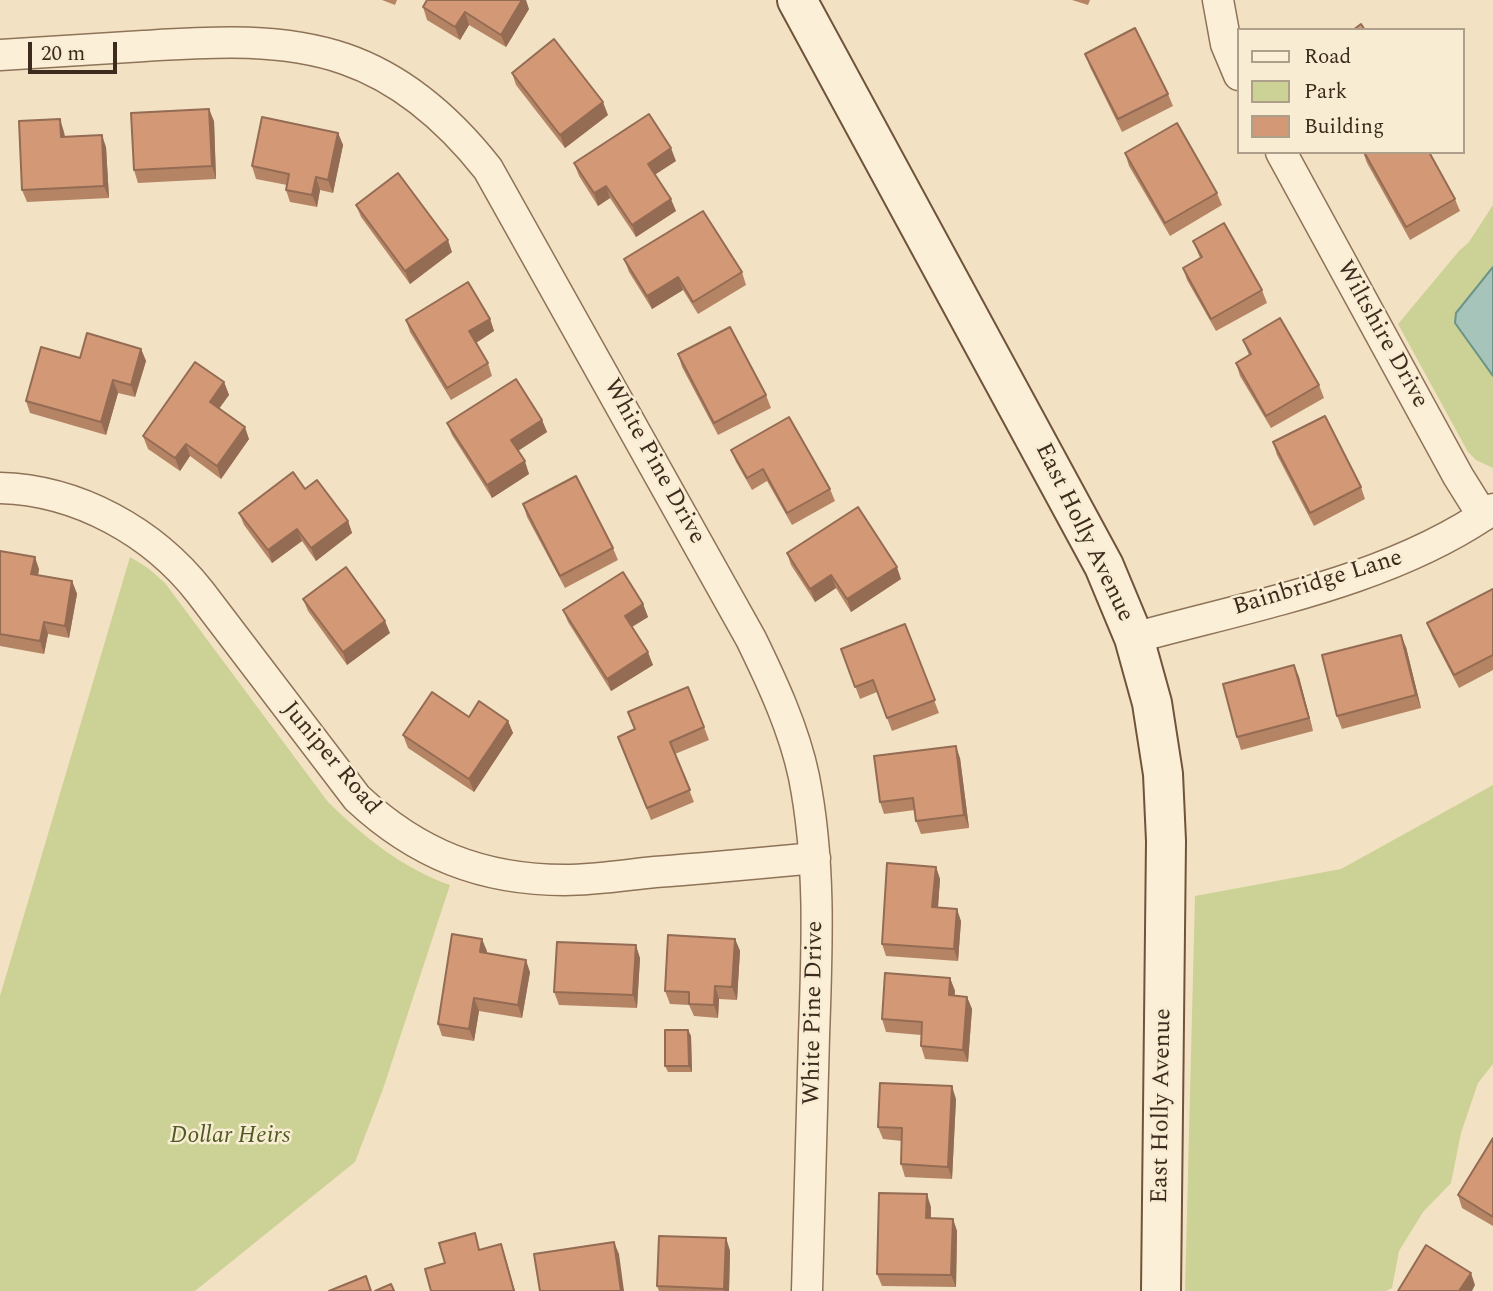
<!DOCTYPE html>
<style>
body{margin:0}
#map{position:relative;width:1493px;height:1291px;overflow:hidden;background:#f2e2c3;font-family:Spectral,serif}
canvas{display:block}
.legend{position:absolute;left:1237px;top:28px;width:228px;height:126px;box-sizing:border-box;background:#f8ecd3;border:2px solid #ad9f8a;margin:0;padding:9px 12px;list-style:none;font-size:21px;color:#3d2b1d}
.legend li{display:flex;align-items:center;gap:14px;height:35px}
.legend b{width:35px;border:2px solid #ad9f8a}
.scale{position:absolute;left:28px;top:42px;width:89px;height:32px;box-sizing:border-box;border:4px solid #3d2b1d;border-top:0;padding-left:9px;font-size:21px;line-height:24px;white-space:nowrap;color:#3d2b1d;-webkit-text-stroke:5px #f8ecd3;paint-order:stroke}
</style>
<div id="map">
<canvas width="1493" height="1291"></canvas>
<ul class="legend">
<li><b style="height:9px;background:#fcefd7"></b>Road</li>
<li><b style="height:19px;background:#ccd196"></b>Park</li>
<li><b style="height:19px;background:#d39976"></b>Building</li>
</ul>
<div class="scale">20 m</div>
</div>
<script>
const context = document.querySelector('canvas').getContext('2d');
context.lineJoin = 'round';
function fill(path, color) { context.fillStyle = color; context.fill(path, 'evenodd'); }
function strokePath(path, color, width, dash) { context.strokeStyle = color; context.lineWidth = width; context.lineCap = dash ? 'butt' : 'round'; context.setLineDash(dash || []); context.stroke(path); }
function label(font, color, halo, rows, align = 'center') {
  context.font = font + ' Spectral,serif'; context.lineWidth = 5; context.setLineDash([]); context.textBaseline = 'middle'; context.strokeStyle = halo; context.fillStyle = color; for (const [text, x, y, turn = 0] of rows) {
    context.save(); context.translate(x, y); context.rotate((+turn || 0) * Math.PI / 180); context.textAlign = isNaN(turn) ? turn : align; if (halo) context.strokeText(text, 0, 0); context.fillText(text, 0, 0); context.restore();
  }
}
fill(new Path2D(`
 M1493 205V468L1476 460 1468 452 1398 324 1459 251 1469 242Z
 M130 557 148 568 165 583 328 802C364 837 402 868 450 885L383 1089 355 1162 195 1291H0V996Z
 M1493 785V1064L1478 1083 1461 1133 1451 1183 1423 1212 1399 1251 1392 1288 1386 1291H1185L1195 896 1341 869Z`), '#ccd196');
const water = new Path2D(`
 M1493 267V376L1455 323 1456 313Z`);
fill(water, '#a6c4ba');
strokePath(water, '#6b9488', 2);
const street = new Path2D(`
 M1218 0 1226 44 1239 75
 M0 55C48 52 96 49 144 46 211 42 280 37 345 59 403 79 451 122 488 169L751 639C772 682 794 729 804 777 821 863 817 949 814 1036 812 1121 809 1206 807 1291
 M1281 152 1458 476 1483 516
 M0 488C78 490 153 532 200 592L357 798C417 854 482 880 565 880 595 880 626 875 655 872 709 868 762 863 815 858
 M1134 638C1253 605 1391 581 1493 509`);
const secondary = new Path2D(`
 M797 0 1104 566 1134 638 1152 703 1163 774 1166 841 1161 1291`);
strokePath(street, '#8e7358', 33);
strokePath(secondary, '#70533b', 42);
strokePath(street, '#fcefd7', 30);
strokePath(secondary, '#fcefd7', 38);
fill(new Path2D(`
 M382 0H397L395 5Z
 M1072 0H1090L1088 5Z
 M423 7 529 9 506 47 469 25 460 40 427 20Z
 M1085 54 1168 94 1173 106 1122 132 1090 67Z
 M512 73 608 115 565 148 516 85Z
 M214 121 216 179 138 183 134 170Z
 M64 132 65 136 106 147 109 198 27 202 22 190Z
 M338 133 343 145 333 193 320 190 317 207 290 202 286 190 287 185 256 179 252 166Z
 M1363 152 1455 199 1460 211 1410 240 1367 163Z
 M1125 153 1217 193 1222 205 1170 236 1129 166Z
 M676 161 655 174 676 211 636 237 610 198 598 206 579 176 574 163Z
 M356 205 452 252 410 284 361 217Z
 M1193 241 1262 290 1267 303 1216 331 1187 280 1183 268 1200 258Z
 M624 259 742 272 746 285 698 314 683 290 652 309 629 272Z
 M490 319 494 331 476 343 488 363 492 376 451 400 410 332 406 320Z
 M1243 340 1319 385 1324 398 1271 428 1240 376 1236 363 1249 355Z
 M141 349 146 361 135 397 118 393 106 435 30 413 26 401 80 358Z
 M678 354 766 395 771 408 718 435 682 367Z
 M224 382 229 395 219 409 249 439 221 479 190 456 180 471 148 449 143 436Z
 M542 420 547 432 518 451 529 474 492 498 452 435 447 423Z
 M1273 442 1361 487 1365 499 1314 526 1277 455Z
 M731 450 830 489 835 501 792 525 767 481 752 490 736 462Z
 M305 489 348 521 352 533 316 561 302 541 272 563 244 525 239 513Z
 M523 504 613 548 618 560 565 588 527 517Z
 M0 551 39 569 38 575 72 581 77 594 69 638 48 634 44 654 0 646Z
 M787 553 901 579 851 612 836 588 815 602 791 565Z
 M1493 589V670L1459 688 1432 636 1427 623Z
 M303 599 390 633 347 665 308 611Z
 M643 604 648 617 632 627 653 665 611 691 568 622 563 610Z
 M905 624 939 713 892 731 877 692 860 699 841 649Z
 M1406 647 1421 708 1342 729 1337 716Z
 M1294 665 1299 677 1313 731 1241 750 1237 737Z
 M628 712 704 727 709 740 675 754 694 802 651 820 618 737 635 730Z
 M469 717 508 721 513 733 474 792 408 748 403 735Z
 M960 758 969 828 921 834 916 821 915 810 884 814 880 802Z
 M936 867 940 879 938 907 961 921 958 961 886 956 882 944Z
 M482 939 486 953 530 972 522 1018 479 1011 474 1041 442 1036 438 1024Z
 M735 939 740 951 737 1000 719 999 718 1018 694 1016 689 1005 670 1004 665 991Z
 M640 958 637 1008 559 1005 554 992Z
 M950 978 955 991 954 996 967 997 972 1009 968 1062 925 1059 921 1046V1035L886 1032 882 1019Z
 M688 1030 691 1036 692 1072H668L665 1066Z
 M956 1099 952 1179 905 1177 901 1164 902 1141 883 1139 878 1127Z
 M1493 1138V1226L1462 1208 1458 1195Z
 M931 1207V1218L953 1219 957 1231 956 1287 882 1286 877 1274Z
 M726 1238 730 1251 729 1291H659L657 1286Z`), '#b58465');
fill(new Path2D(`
 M522 0H526L529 9 506 47 501 35Z
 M465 12 469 25 460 40 455 27Z
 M603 102 608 115 565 148 560 135Z
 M209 109 214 121 216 179 212 166Z
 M60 119 64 132 65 149 61 137Z
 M338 133 343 145 333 193 328 180Z
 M102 135 106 147 109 198 104 186Z
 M671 148 676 161 653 176 648 164Z
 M316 177 320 190 317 207 312 195Z
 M606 186 610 198 598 206 594 193Z
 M671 199 676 211 636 237 632 225Z
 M448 240 452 252 410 284 405 271Z
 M678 277 683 290 652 309 647 296Z
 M490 319 494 331 474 344 469 331Z
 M141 349 146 361 135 397 131 385Z
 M113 380 118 393 106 435 101 422Z
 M224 382 229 395 214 415 210 402Z
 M542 420 547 432 516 452 511 440Z
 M245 427 249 439 221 479 217 466Z
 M186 444 190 456 180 471 175 458Z
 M525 461 529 474 492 498 487 485Z
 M348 521 352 533 316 561 311 548Z
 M297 529 302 541 272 563 268 550Z
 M35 557 39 569 36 587 31 574Z
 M897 567 901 579 851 612 847 599Z
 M831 575 836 588 815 602 810 589Z
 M72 581 77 594 69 638 65 626Z
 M643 604 648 617 630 628 625 616Z
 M385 621 390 633 347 665 343 652Z
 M44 622 48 634 44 654 40 641Z
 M1401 635 1406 647 1421 708 1416 695Z
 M648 652 653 665 611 691 607 679Z
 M1294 665 1299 677 1313 731 1309 718Z
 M508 721 513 733 474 792 469 779Z
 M956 746 960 758 969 828 964 815Z
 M936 867 940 879 937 920 932 907Z
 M957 909 961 921 958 961 954 949Z
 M482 939 487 951 485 965 480 952Z
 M735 939 740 951 737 1000 732 987Z
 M636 945 640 958 637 1008 633 995Z
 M526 960 530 972 522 1018 518 1005Z
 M950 978 955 991 953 1008 949 995Z
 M715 986 719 999 718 1018 714 1005Z
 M967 997 972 1009 968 1062 963 1050Z
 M474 998 479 1011 474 1041 469 1029Z
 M688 1030 691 1036 692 1072 689 1066Z
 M952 1086 956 1099 952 1179 948 1167Z
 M927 1194 931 1207 930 1231 926 1218Z
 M953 1219 957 1231 956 1287 951 1275Z
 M726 1238 730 1251 729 1291H724V1289Z
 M614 1242 619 1254 624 1291H621Z
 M501 1244 505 1256 515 1291H514Z
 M1471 1273 1475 1285 1472 1291H1459Z`), '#946b53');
const building = new Path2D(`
 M427 0H522L501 35 465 12 455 27 423 7Z
 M1361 24 1365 30H1353Z
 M1135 28 1168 94 1118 119 1085 54Z
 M554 39 603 102 560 135 512 73Z
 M209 109 212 166 134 170 131 113Z
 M649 114 671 148 648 164 671 199 632 225 606 186 594 193 574 163Z
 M262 117 338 133 328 180 316 177 312 195 286 190 289 174 252 166Z
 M60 119 61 137 102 135 104 186 22 190 19 121Z
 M1177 123 1217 193 1165 223 1125 153Z
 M1364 152H1429L1455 199 1406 227Z
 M398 173 448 240 405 271 356 205Z
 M703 211 742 272 693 302 678 277 647 296 624 259Z
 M1224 223 1262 290 1211 319 1183 268 1202 257 1193 241Z
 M468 282 490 319 469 331 488 363 447 388 406 320Z
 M1280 318 1319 385 1266 416 1236 363 1251 354 1243 340Z
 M730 327 766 395 714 423 678 354Z
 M87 333 141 349 131 385 113 380 101 422 26 401 41 347 80 358Z
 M195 362 224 382 210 402 245 427 217 466 186 444 175 458 143 436Z
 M516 379 542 420 511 440 525 461 487 485 447 423Z
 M1325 416 1361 487 1310 513 1273 442Z
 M789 417 830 489 787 513 763 469 747 478 731 450Z
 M293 472 305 489 317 480 348 521 311 548 297 529 268 550 239 513Z
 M576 476 613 548 560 576 523 504Z
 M858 507 897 567 847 599 831 575 810 589 787 553Z
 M0 551 35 557 31 574 72 581 65 626 44 622 40 641 0 634Z
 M346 567 385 621 343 652 303 599Z
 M623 572 643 604 625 616 648 652 607 679 563 610Z
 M1493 589V655L1454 675 1427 623Z
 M905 624 935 700 887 718 873 680 855 687 841 649Z
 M1401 635 1416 695 1337 716 1322 655Z
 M1294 665 1309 718 1237 737 1223 684Z
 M688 687 704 727 670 742 690 790 647 808 618 737 635 729 628 712Z
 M432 692 469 717 479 701 508 721 469 779 403 735Z
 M956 746 964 815 916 821 913 798 880 802 874 756Z
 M887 863 936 867 932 907 957 909 954 949 882 944Z
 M452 934 482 939 480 952 526 960 518 1005 474 998 469 1029 438 1024Z
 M668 935 735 939 732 987 715 986 714 1005 689 1004V992L665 991Z
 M557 942 636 945 633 995 554 992Z
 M885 973 950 978 949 995 967 997 963 1050 921 1046 922 1022 882 1019Z
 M665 1030H688L689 1066H665Z
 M880 1083 952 1086 948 1167 901 1164 902 1128 878 1127Z
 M1493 1138V1217L1458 1195Z
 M879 1193 927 1194 926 1218 953 1219 951 1275 877 1274Z
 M475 1233 479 1250 501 1244 514 1291H431L425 1269 445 1263 439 1243Z
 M659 1236 726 1238 724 1289 657 1286Z
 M614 1242 621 1291H540L534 1254Z
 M1426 1245 1471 1273 1459 1291H1398Z
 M366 1276 371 1291H329Z
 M391 1284 394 1291H375Z`);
fill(building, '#d39976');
strokePath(building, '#946b53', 2);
label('24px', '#3d2b1d', '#f8ecd3', [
 ["Wiltshire Drive",1381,335,61],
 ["White Pine Drive",653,462,61],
 ["East Holly Avenue",1083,533,64],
 ["Bainbridge Lane",1318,584,-17],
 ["Juniper Road",330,759,50],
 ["White Pine Drive",815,1013,-89],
 ["East Holly Avenue",1163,1106,-89]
]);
label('italic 24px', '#4f5b22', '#f8ecd3', [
 ["Dollar Heirs",230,1137]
]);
</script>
